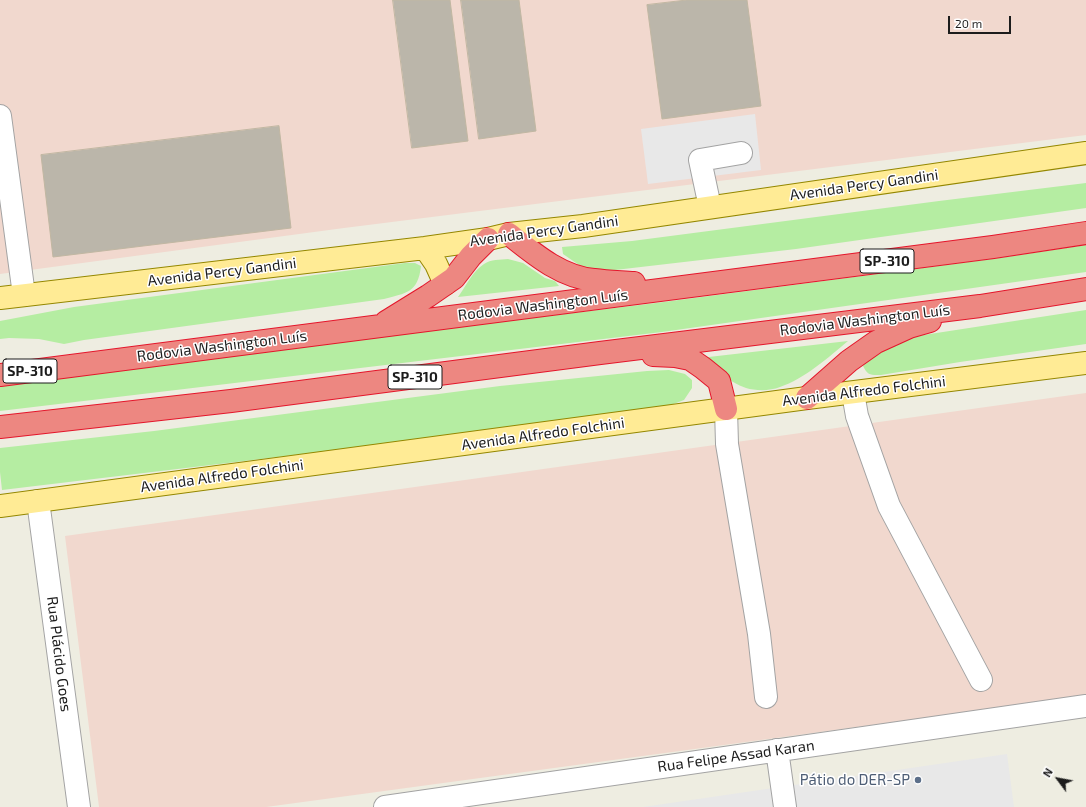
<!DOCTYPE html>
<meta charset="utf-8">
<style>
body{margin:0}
#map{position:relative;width:1086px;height:807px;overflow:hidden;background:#eeede1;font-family:"Exo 2",sans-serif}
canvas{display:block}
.north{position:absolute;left:1038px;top:759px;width:40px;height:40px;-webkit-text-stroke:3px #fff;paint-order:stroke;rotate:302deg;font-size:11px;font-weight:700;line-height:16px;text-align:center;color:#1c1c1c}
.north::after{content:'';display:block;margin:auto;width:14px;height:18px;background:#1c1c1c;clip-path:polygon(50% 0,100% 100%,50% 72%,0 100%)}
.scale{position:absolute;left:948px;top:16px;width:63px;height:18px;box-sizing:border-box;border:2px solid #1c1c1c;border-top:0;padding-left:5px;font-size:12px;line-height:14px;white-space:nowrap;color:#1c1c1c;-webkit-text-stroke:3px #fff;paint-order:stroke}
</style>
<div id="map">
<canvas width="1086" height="807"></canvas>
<div class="north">N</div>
<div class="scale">20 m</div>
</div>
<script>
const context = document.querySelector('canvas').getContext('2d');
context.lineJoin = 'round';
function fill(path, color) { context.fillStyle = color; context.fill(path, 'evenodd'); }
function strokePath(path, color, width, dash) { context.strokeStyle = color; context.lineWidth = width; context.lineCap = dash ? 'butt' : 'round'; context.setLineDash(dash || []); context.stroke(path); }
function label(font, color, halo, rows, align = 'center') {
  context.font = font + ' "Exo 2",sans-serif'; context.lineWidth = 3; context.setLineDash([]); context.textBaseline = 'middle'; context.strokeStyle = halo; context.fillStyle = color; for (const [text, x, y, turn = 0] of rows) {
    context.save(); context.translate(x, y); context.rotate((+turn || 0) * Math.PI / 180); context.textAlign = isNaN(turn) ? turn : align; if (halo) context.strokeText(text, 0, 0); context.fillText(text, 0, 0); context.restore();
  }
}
fill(new Path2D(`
 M0 0H1086V135L344 228 0 274Z
 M1086 393V696L266 807H99L65 536Z`), '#f1d8ce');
fill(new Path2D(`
 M1086 183V208L796 249 615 270 594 271 579 265 563 254 562 247 632 241 939 201Z
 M1086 245V272L662 332 0 411V382L656 303 999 258Z
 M508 259 523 263 545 278 555 281 559 286 458 297C466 286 473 271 484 264 491 259 500 260 508 259Z
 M405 263H415L421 266C418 293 406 293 384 299L84 340 64 344 39 339 9 338 0 339V321L74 307Z
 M1086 310V344L960 362 881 375C871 375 868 376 863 366L874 352 917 336Z
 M848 341C829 357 804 379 780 387 770 391 756 391 746 388 729 382 714 369 700 358Z
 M669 370 685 374 692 380V388L684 400 663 408 629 415 2 490 0 472V448L154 431 500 386 647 371Z`), '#b5eda2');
fill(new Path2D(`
 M755 114 761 170 648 184 641 129Z
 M1007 754 1014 807H643Z`), '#e8e8e8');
const building = new Path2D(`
 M393 0H450L468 141 412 148Z
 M461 0H519L536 131 479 139Z
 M687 0H747L761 106 662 119 647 5Z
 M279 126 291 228 53 257 41 155Z`);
fill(building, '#bbb6aa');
strokePath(building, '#c1b7a2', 1);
const minor = new Path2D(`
 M0 116 24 295
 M710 207 700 160 741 153
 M853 393 857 416 889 506 981 680
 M726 409 727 444 759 634 766 697
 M38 501 79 807
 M777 750 785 807
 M385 807 1086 706`);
const major = new Path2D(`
 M425 248 436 264 445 284
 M0 298 425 248 488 239 509 234 583 226 1086 153
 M0 506 807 398 1086 363`);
const highway = new Path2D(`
 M509 234C534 254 561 277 594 280 608 282 621 282 634 283
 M386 322 428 296 454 278 471 256 488 239
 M653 355 675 356 690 359 703 368 719 381 726 409
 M0 375 993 247 1086 233
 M807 398 849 361 876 342 909 327 930 321
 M0 427 231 401 600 353 980 306 1086 289`);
strokePath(minor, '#a3a3a3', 24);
strokePath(major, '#948700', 24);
strokePath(highway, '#e4162b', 24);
strokePath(minor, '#fff', 22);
strokePath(major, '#ffeb95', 22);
strokePath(highway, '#ed8781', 22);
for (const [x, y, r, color] of [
 [918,780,4,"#5c6f8a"]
]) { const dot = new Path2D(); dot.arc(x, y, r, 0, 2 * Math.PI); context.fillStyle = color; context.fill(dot); strokePath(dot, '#fff', 1.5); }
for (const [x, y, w] of [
 [887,261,54],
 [30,371,54],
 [415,377,54]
]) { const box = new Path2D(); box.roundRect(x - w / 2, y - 12, w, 24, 3); context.fillStyle = '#fff'; context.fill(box); strokePath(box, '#1c1c1c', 1); }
label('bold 14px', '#1c1c1c', null, [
 ["SP-310",887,261],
 ["SP-310",30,371],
 ["SP-310",415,377]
]);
label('15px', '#1c1c1c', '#fff', [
 ["Avenida Percy Gandini",864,185,-8],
 ["Avenida Percy Gandini",544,231,-8],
 ["Avenida Percy Gandini",222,272,-7],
 ["Rodovia Washington Luís",543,305,-7],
 ["Rodovia Washington Luís",865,320,-7],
 ["Rodovia Washington Luís",222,346,-7],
 ["Avenida Alfredo Folchini",864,391,-7],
 ["Avenida Alfredo Folchini",543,434,-8],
 ["Avenida Alfredo Folchini",222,476,-8],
 ["Rua Plácido Goes",59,654,83],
 ["Rua Felipe Assad Karan",736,756,-8]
]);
label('15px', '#4e5e75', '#fff', [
 ["Pátio do DER-SP",910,780]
], 'right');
</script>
